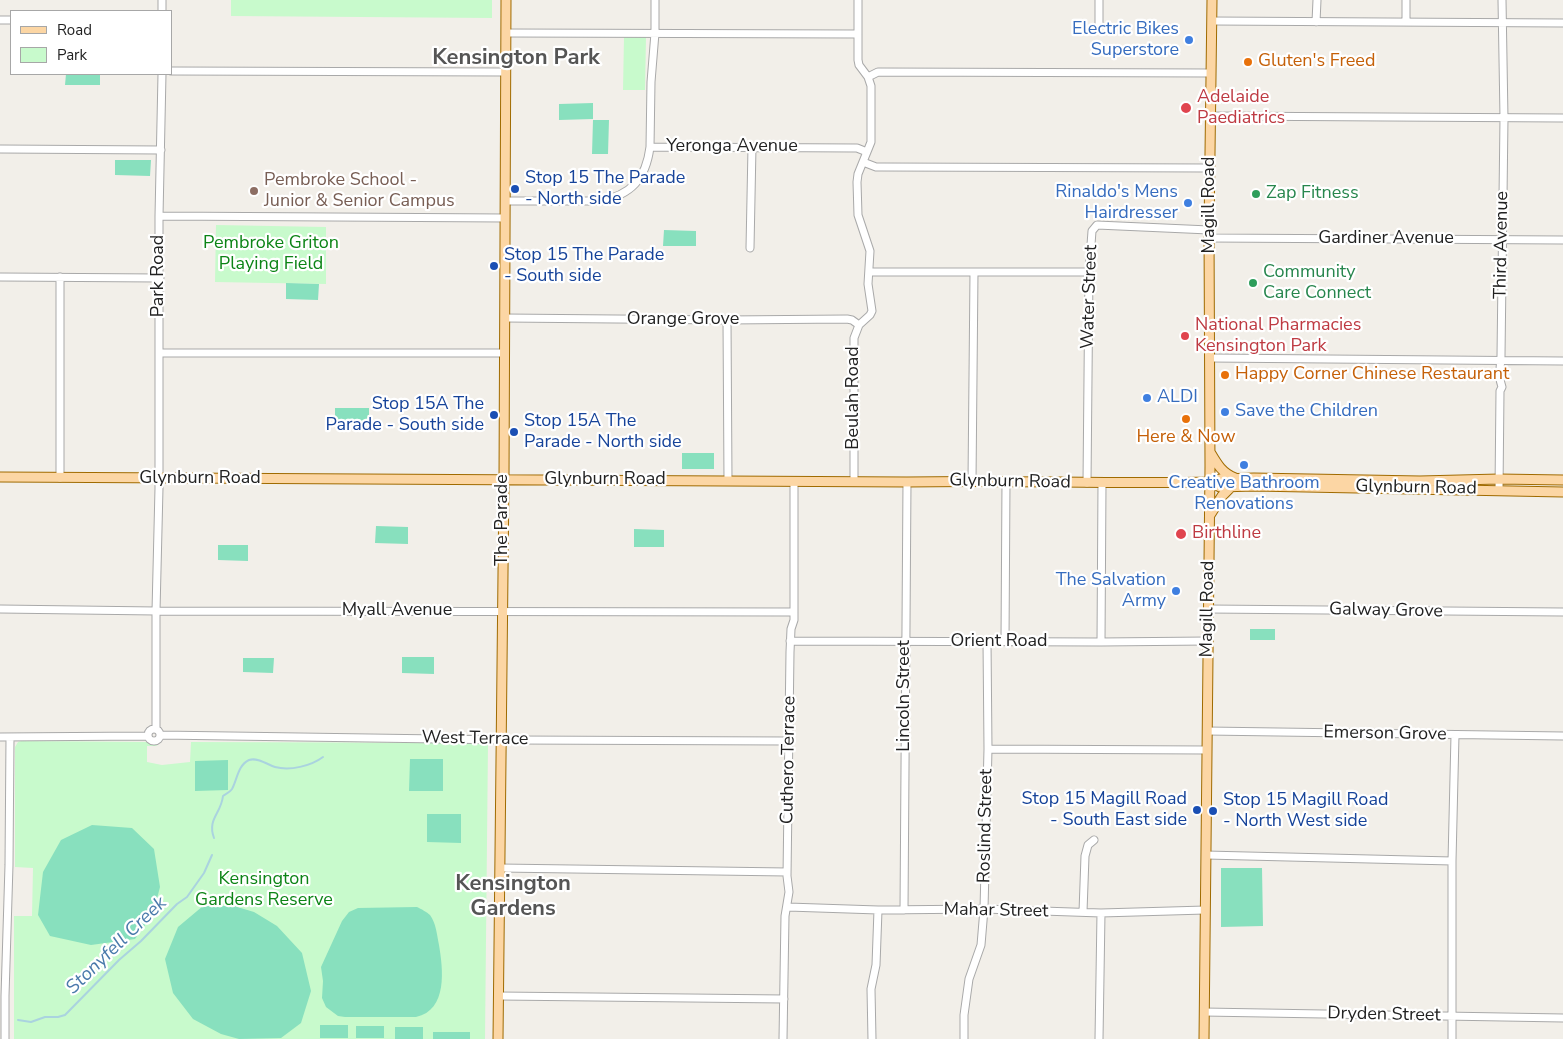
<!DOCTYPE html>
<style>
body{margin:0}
#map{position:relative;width:1563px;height:1039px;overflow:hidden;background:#f2efe9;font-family:"Nunito Sans",sans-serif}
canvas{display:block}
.legend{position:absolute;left:10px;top:10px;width:162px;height:65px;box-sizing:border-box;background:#fff;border:1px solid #a7a7a7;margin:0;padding:6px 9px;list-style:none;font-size:15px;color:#222}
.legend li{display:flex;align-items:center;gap:10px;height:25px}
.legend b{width:25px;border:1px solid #a7a7a7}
</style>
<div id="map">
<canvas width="1563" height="1039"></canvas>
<ul class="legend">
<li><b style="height:6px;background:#fcd6a4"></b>Road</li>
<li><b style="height:14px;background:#c8facc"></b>Park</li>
</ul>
</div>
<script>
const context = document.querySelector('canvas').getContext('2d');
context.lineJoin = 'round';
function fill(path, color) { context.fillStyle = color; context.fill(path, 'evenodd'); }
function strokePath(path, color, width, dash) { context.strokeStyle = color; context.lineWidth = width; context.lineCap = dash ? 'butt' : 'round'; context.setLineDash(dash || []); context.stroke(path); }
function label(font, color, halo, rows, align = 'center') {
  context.font = font + ' "Nunito Sans",sans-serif'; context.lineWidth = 4.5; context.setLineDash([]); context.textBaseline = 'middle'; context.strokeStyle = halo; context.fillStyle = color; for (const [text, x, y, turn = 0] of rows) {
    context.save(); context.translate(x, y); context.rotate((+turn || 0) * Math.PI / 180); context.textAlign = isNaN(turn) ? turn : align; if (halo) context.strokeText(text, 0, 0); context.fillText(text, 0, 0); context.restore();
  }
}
fill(new Path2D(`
 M231 0H492V18L231 16Z
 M624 37H646L645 90H623Z
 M216 225 326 227V284L215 282Z
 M21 741 148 742 158 746H147V762L162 765 190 762 191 742 488 743 485 1039H14V916H32L33 868 15 867V747L18 742Z`), '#c8facc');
fill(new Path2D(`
 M66 74H100V85H65Z
 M593 103V119L559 120V104Z
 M593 120H609L608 154H592Z
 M115 160H151L150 176 115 175Z
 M664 230 696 231V246H663Z
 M286 283 319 284 318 300 286 299Z
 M335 408H369V424L335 423Z
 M682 453H714V469H682Z
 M376 526 408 527V544L375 543Z
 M634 529 664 530V547H634Z
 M218 545H248V561L218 560Z
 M1250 629H1275V640H1250Z
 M402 657H434V674L402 673Z
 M243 658H274L273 673 243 672Z
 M410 759H443V791H409Z
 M228 760V790L195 791V761Z
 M427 814H461V843L427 842Z
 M92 825 132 828 154 849 160 887 153 914 135 939 91 945 50 936 38 915 43 872 61 840Z
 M1221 868H1262L1263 926 1221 927Z
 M203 906H234L254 912 277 926 302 953 311 991 301 1023 281 1038 239 1039 221 1034 193 1019 173 993 165 959 178 927Z
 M417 907C421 909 427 912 430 915 436 923 437 935 439 945 443 969 448 1010 416 1017H345L338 1016 326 1007 322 998 323 981 321 967 342 921 349 912 358 908Z
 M320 1025H348V1038H320Z
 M356 1026H384V1038H356Z
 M395 1027H423V1039H395Z
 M433 1032H470V1039H433Z`), '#88e0be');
strokePath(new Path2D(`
 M214 838C207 819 221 814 223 796 226 794 230 792 232 789 237 780 238 765 249 760 258 757 268 765 275 767 290 771 311 766 323 757
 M18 1020 31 1022 45 1017H58L65 1015 119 960 141 941 177 904 187 897 204 873 212 855`), '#aad3df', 2);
const minor = new Path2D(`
 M162 11V0
 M0 20H11
 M1212 21 1563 23
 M1316 22 1317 0
 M1406 22V0
 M1099 24V0
 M506 33 858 34
 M171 71 506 72
 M868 77 878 72 1211 73
 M1211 116 1563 118
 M650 147 651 82 655 33V0
 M0 149 161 150
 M863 162 876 167H882L1210 168
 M506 201H600C631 195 646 179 650 147L857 148 867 152
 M159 216 505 218
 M1209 238 1563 240
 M750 248 752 147
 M870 272H1089
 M0 277 160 278
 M505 318 727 320 847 319 852 320 859 325
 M727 320 728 481
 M159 353H505
 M1210 358 1563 361
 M60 478V277
 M854 481V338L859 325 870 315 872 311 868 284 870 251 858 215 857 182 858 174 871 142V86L868 77 859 65 858 60V0
 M972 481 974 272
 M1087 483 1089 272 1092 231 1097 225 1209 230
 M1499 490 1500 391 1502 387C1497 372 1501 370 1501 356L1504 118 1502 0
 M0 609 156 611 794 612
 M1208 609 1563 612
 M790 641 1101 642 1208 641
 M1005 641 1006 481
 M1101 642 1102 483
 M156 729V611L159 488V216L162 74
 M148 735a6 6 0 1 1 12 0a6 6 0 1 1-12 0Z
 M1207 731 1563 736
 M160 735 510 740 789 741
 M0 737 148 736
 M988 749 1207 750
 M1206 855 1452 861
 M500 868 787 872
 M788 907 878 910 984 909 1101 913 1205 910
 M904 910 907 482
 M1083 912 1085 856 1088 845 1094 840
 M499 996 784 999
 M1204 1012 1563 1018
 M5 1039V996L9 865 10 737
 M783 1039 785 916 789 892 787 876 790 652 791 629 794 620V481
 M872 1039 871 989 876 965 878 910
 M964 1039V1015L969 979 981 945 984 909 988 749 987 641
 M1099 1039 1101 913
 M1452 1039V861L1455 735`);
const major = new Path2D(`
 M1210 452C1217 464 1222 473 1235 478
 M0 477 907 482C1008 480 1109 484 1210 482L1220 479 1254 478 1420 481 1499 479 1563 480
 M1210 482 1220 487 1254 486 1563 492
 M1210 515 1222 496 1231 487
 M498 1039 504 480 506 0
 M1204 1039 1210 466 1209 230 1212 0`);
strokePath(minor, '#a9a9a9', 9);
strokePath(major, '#a06b00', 11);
strokePath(minor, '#fff', 7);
strokePath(major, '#fcd6a4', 9);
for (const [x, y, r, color] of [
 [1189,40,5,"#3f7fe0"],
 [1248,62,5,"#e8710a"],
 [1186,108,6,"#e0444e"],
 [515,189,5,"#1a4fb4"],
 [254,191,5,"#8d6e63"],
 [1256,194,5,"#2e9e5b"],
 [1188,203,5,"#3f7fe0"],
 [494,266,5,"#1a4fb4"],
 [1253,283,5,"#2e9e5b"],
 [1185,336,5,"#e0444e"],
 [1225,375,5,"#e8710a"],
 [1147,398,5,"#3f7fe0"],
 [1225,412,5,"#3f7fe0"],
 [494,415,5,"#1a4fb4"],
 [1186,419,5,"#e8710a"],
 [514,432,5,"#1a4fb4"],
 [1244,465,5,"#3f7fe0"],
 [1181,534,6,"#e0444e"],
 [1176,591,5,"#3f7fe0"],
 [1197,810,5,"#1a4fb4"],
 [1213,811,5,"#1a4fb4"]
]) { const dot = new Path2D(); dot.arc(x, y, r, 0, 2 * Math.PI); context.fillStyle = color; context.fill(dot); strokePath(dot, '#fff', 2); }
label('18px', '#366cbe', '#fff', [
 ["Electric Bikes",1179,30],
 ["Superstore",1179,51],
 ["Rinaldo's Mens",1178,193],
 ["Hairdresser",1178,214],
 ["ALDI",1157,398,"left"],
 ["Save the Children",1235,412,"left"],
 ["Creative Bathroom",1244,484,"center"],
 ["Renovations",1244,505,"center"],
 ["The Salvation",1166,581],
 ["Army",1166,602]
], 'right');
label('18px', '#c56008', '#fff', [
 ["Gluten's Freed",1258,62],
 ["Happy Corner Chinese Restaurant",1235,375],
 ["Here & Now",1186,438,"center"]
], 'left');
label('18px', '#be3a42', '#fff', [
 ["Adelaide",1197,98],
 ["Paediatrics",1197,119],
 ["National Pharmacies",1195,326],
 ["Kensington Park",1195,347],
 ["Birthline",1192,534]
], 'left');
label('18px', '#222', '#fff', [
 ["Yeronga Avenue",732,147],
 ["Magill Road",1210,205,-90],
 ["Gardiner Avenue",1386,239],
 ["Third Avenue",1502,245,-89],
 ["Park Road",159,276,-90],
 ["Water Street",1090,297,-88],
 ["Orange Grove",683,320],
 ["Beulah Road",854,398,-90],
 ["Glynburn Road",200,479],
 ["Glynburn Road",605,480],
 ["Glynburn Road",1010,482,1],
 ["Glynburn Road",1416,488,1],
 ["The Parade",503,520,-90],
 ["Magill Road",1208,609,-89],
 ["Myall Avenue",397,611],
 ["Galway Grove",1386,611,1],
 ["Orient Road",999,642],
 ["Lincoln Street",905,696,-90],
 ["Emerson Grove",1385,734,1],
 ["West Terrace",475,739,1],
 ["Cuthero Terrace",789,760,-89],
 ["Roslind Street",986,826,-89],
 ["Mahar Street",996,911,1],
 ["Dryden Street",1384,1015,1]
]);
label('18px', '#164399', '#fff', [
 ["Stop 15 The Parade",525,179],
 ["- North side",525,200],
 ["Stop 15 The Parade",504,256],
 ["- South side",504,277],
 ["Stop 15A The",484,405,"right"],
 ["Parade - South side",484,426,"right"],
 ["Stop 15A The",524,422],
 ["Parade - North side",524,443],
 ["Stop 15 Magill Road",1187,800,"right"],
 ["- South East side",1187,821,"right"],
 ["Stop 15 Magill Road",1223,801],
 ["- North West side",1223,822]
], 'left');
label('18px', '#785e54', '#fff', [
 ["Pembroke School -",264,181],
 ["Junior & Senior Campus",264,202]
], 'left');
label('18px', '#27864d', '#fff', [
 ["Zap Fitness",1266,194],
 ["Community",1263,273],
 ["Care Connect",1263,294]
], 'left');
label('18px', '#0c8416', '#fff', [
 ["Pembroke Griton",271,244],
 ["Playing Field",271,265],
 ["Kensington",264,880],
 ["Gardens Reserve",264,901]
]);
label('italic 19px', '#4a7aab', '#fff', [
 ["Stonyfell Creek",117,946,-44]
]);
label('bold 22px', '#555', '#fff', [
 ["Kensington Park",516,59],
 ["Kensington",513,885],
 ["Gardens",513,910]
]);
</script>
